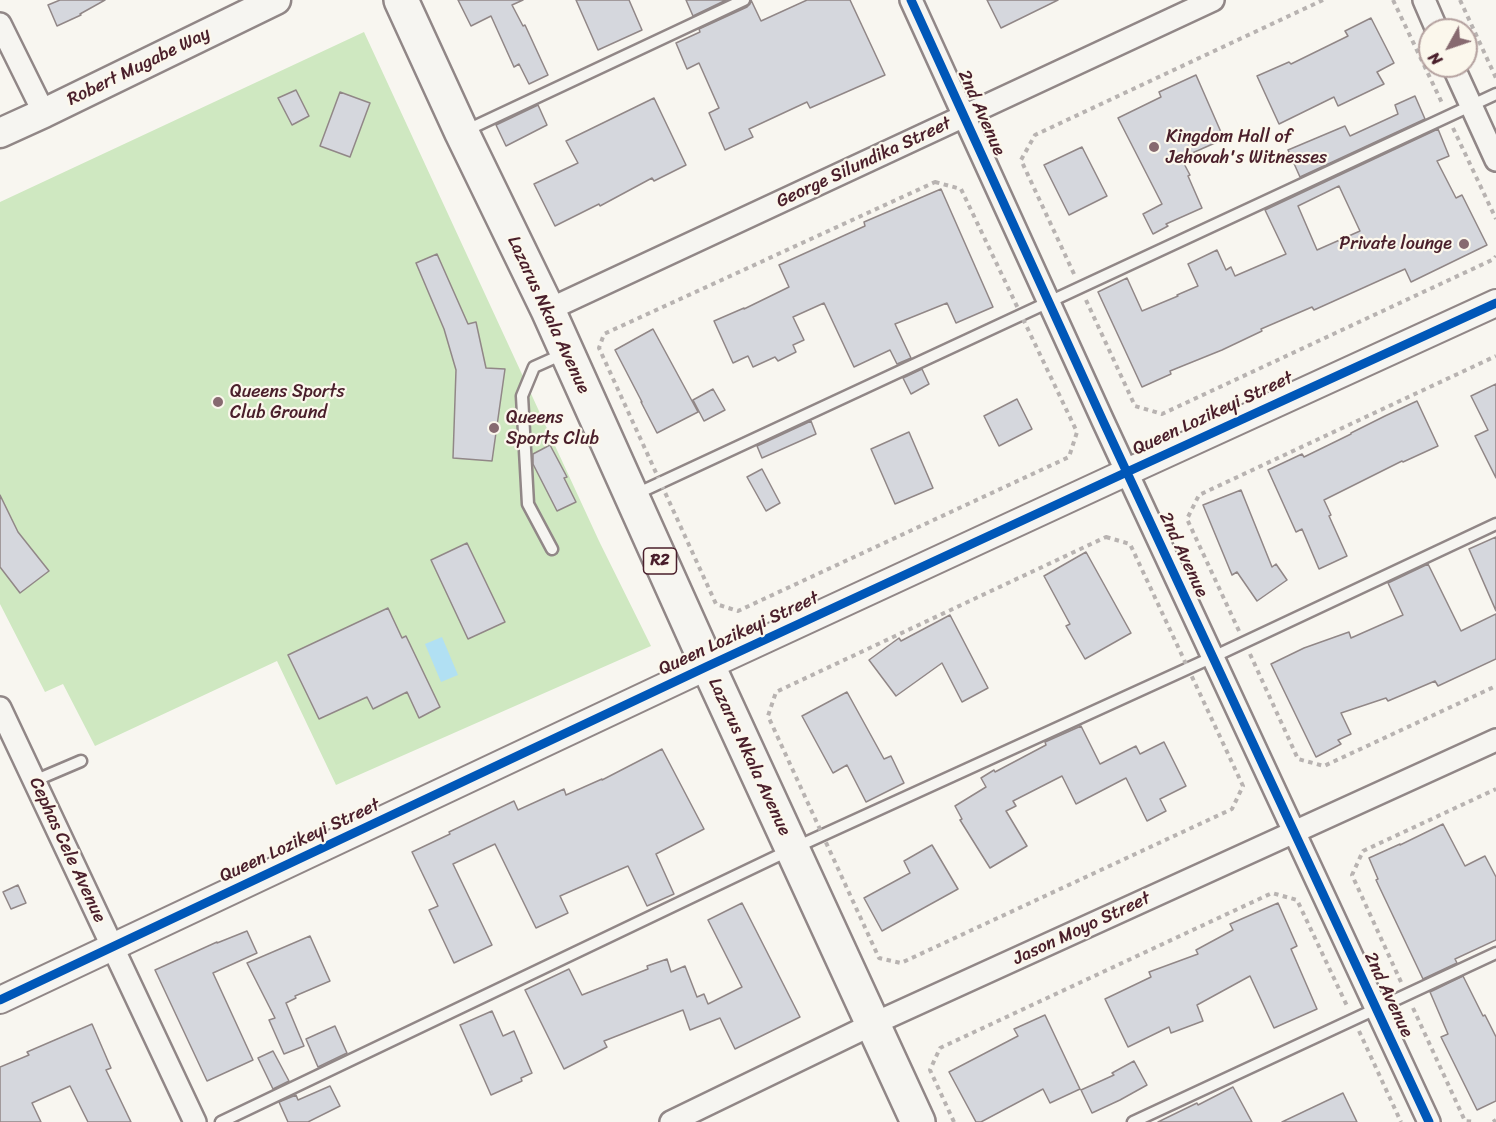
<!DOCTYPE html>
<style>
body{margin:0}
#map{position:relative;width:1496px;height:1122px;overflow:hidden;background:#f8f6f0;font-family:Sriracha,sans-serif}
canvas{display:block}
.north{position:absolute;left:1418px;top:18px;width:60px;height:60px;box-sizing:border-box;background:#fbf7ec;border:2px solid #b4a19f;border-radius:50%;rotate:230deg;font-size:16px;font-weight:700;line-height:24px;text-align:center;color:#4a1f2b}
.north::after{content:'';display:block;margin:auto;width:21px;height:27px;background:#876a70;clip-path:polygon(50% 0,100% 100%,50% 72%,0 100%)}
</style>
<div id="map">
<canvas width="1496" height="1122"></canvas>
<div class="north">N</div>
</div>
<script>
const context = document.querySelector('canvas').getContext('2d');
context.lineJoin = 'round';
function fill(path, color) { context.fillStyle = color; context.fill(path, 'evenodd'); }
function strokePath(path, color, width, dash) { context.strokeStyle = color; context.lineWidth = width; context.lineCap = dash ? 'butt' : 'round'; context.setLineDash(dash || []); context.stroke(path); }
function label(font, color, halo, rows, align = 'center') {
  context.font = font + ' Sriracha,sans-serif'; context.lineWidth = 4.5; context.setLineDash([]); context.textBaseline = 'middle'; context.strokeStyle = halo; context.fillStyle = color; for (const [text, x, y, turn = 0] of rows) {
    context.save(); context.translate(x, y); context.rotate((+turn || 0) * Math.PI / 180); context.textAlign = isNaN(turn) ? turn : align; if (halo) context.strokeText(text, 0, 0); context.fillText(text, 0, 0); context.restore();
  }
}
fill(new Path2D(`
 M364 32 599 541 651 646 336 785 277 661 95 746 63 684 45 692 0 604V202Z`), '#cfe8c1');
fill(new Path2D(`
 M442 637 458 675 441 682 425 644Z`), '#b1e0f3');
const building = new Path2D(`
 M60 0H105L80 14 81 15 57 26 48 5Z
 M458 0H523L512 5 523 26 525 25 548 75 529 84 519 64 514 67 491 16 471 26Z
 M576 0H629L642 30 598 50Z
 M686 0H726L693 16Z
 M751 0 761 21 807 0H850L885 75 810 108 807 102 749 129 753 137 725 150 709 113 719 108 699 63 687 69 676 43 700 32 699 29 747 7 750 4Z
 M987 0H1058L1001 28Z
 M1371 18 1394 63 1377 72 1384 84 1338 106 1334 97 1279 124 1257 76 1289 62 1291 64 1348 36 1345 31Z
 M1196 75 1224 139 1181 158 1190 175 1188 176 1202 208 1166 224 1168 226 1153 234 1143 214 1162 204 1118 118 1161 97 1159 92Z
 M296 90 309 116 292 125 278 98Z
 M340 92 370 103 350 157 320 146Z
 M1415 96 1425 119 1300 177 1288 150 1345 126 1350 136 1398 114 1395 105Z
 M654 98 686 165 654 181 652 178 600 206 599 204 555 226 534 184 578 163 566 141Z
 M538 105 547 125 506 146 496 125Z
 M1438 129 1449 156 1437 161 1456 198 1462 195 1487 245 1411 282 1405 269 1314 310 1312 307 1261 329 1262 331 1222 350 1170 371 1171 374 1142 387 1098 292 1127 278 1142 311 1178 296 1177 295 1198 286 1188 264 1217 250 1226 270 1231 267 1235 276 1286 254 1265 210ZM1339 186 1360 231 1317 250 1298 206Z
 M1082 147 1107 196 1069 215 1044 165Z
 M941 189 993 307 956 323 947 303 895 324 911 358 897 364 890 350 854 367 824 303 793 317 804 340 793 345 796 352 778 361 775 357 753 367 748 356 733 363 714 321 744 308V309L789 287 779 265 865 226 864 222Z
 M437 254 468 324 476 322 486 368 505 369 492 461 453 458 456 370 444 329 416 263Z
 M653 329 698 412 657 433 641 402H642L615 350Z
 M922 369 929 384 911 394 903 378Z
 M1496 384V478L1475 436 1488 430 1471 396Z
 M713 389 725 410 704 421 693 400Z
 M1017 399 1032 429 999 446 984 416Z
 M1417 401 1438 446 1403 462 1402 461 1324 500 1331 515 1329 516 1347 556 1319 569 1302 529 1296 532 1268 470 1302 454 1304 457 1351 434V433L1385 416Z
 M811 421 816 434 762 458 757 446Z
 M909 432 933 488 895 504 871 449Z
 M550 445 567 477 564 478 576 502 557 511 533 464V454Z
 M762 469 780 503 766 511 747 477Z
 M1241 490 1272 567 1276 564 1287 580 1257 601 1237 572 1232 575 1203 505Z
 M0 495 18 532 49 571 20 593 0 567Z
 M1496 537V611L1469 549Z
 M467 543 505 622 468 639 431 560Z
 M1086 552 1131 633 1085 659 1066 626 1070 624 1044 576Z
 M1428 564 1461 631 1496 614V659L1438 686 1435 681 1388 701 1386 698 1341 713 1351 734 1338 740 1341 744 1316 757 1271 664 1304 648 1349 632 1351 638 1403 615 1388 583Z
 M388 608 402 638 406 636 440 707 419 718 407 692 373 709 367 697 319 719 288 655Z
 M950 615 988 688 962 702 942 663 896 696 869 660 899 638 901 641Z
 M847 692 884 759 891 756 904 783 866 802 847 765 833 773 802 716Z
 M1081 726 1100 764 1136 746 1140 754 1164 742 1186 786 1160 799 1166 811 1147 821 1126 778 1076 804 1062 776 1013 801 1016 806 1006 811 1027 846 990 868 960 820 962 819 955 806 986 787 981 778 994 770 995 772 1046 745 1045 742Z
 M662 749 704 829 656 854 674 894 647 906 628 866 560 896 568 913 536 928 495 844 453 864 492 945 454 963 429 910 438 906 412 852 450 834 449 832 514 801 518 810 564 789 566 795 602 779V780Z
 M1443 824 1465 866 1485 856 1496 877V940L1455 959 1457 963 1423 979 1376 880 1378 879 1369 858 1400 844V845Z
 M932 845 958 889 882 931 864 898 910 873 904 861Z
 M18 885 26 903 11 909 3 892Z
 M742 903 800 1017 735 1049 720 1018 690 1030 683 1010 604 1041 607 1047 564 1069 525 990 569 969 582 995 648 969 647 966 667 959 671 972 685 966 697 997 704 994 708 1004 742 987 708 920Z
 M1278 903 1297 946 1291 949 1317 1009 1274 1028 1250 976 1197 1005 1203 1021 1171 1033 1169 1027 1128 1047 1105 999 1151 977 1149 972 1198 954 1196 950 1233 930 1230 924Z
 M247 931 257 953 213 973 253 1060 207 1081 155 970 217 942V943Z
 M310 936 330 981 295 996 296 998 286 1003 304 1046 284 1054 269 1020 275 1018 247 963Z
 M1463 976 1483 1016 1485 1015 1496 1037V1101L1477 1110 1441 1037 1448 1034 1430 992Z
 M492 1011 503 1036 514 1031 532 1073 521 1078 522 1081 491 1095 460 1025Z
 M1045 1015 1080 1089 1050 1103 1043 1089 981 1122H976L949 1072 1018 1036 1014 1029Z
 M92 1024 111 1068 106 1070 131 1122H88L70 1086 32 1103 41 1122H0V1067L29 1055 27 1052Z
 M335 1026 347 1053 318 1067 306 1039Z
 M273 1051 289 1081 273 1089 258 1058Z
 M1134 1061 1147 1085 1120 1100 1092 1113 1081 1090 1114 1075 1112 1073Z
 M330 1086 340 1106 308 1122H288L279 1102 296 1095 298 1100Z
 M1233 1087 1252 1122H1158L1197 1103 1198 1105Z
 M1343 1093 1357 1122H1282Z`);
fill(building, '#d5d7dd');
strokePath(building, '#918787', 1.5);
const service = new Path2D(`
 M465 131 744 0
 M634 495 1496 94
 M552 549 528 504 522 396 534 367 563 354
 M34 781 81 761
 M221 1122 792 849 1213 657 1496 524
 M1133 1122 1496 953`);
const minor = new Path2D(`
 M911 0 1103 421 1429 1122
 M1424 0 1437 30
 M0 24 44 113
 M1453 66 1496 160
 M548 310 1213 0
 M0 708 195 1122
 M671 1122 873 1024 1496 740`);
const tertiary = new Path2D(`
 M0 1000 708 666 1127 472 1496 303`);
const secondary = new Path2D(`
 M0 133 44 113 276 0`);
const trunk = new Path2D(`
 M401 0 462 133 548 310 708 666 918 1122`);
strokePath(service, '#918787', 15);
strokePath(minor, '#918787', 26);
strokePath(tertiary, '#918787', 30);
strokePath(secondary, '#918787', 33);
strokePath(trunk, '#918787', 38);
strokePath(new Path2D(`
 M1393 0 1443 105
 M1460 0 1496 78
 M1453 128 1496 219
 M935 182 961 189 1077 432 1069 457 738 611 716 604 599 348 604 334Z
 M1074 274 1021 160 1035 135 1323 0
 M1086 300 1135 406 1162 414 1494 259 1496 256
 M1106 537 1130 544 1243 786 1232 809 901 963 879 958 768 716 776 692Z
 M1239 631 1187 519 1199 495 1496 356
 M1250 654 1298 759 1324 766 1496 686
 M1401 982 1352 875 1363 851 1496 789
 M1413 1008 1465 1121 1475 1122
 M1359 1031 1401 1122
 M954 1122 930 1070 940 1048 1272 893 1297 900 1348 1008
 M1493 1122 1496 1120`), '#b8b3b1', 4, [4.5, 4.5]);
strokePath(service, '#f6f5f1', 10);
strokePath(minor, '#f6f5f1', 21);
strokePath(tertiary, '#f6f5f1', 26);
strokePath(secondary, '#f6f5f1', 28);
strokePath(trunk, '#f6f5f1', 33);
strokePath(new Path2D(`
 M911 0 1103 421 1429 1122
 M0 1000 708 666 1127 472 1496 303`), '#0057b8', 9);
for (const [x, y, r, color] of [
 [1154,147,6,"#876a70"],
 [1464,244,6,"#876a70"],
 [218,402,6,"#876a70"],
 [494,428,6,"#876a70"]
]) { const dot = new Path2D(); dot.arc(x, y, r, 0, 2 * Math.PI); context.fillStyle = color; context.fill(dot); strokePath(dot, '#fbf7ec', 2); }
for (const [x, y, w] of [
 [660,561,33]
]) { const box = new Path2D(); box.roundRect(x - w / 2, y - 13, w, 26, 4.5); context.fillStyle = '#fbf7ec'; context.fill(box); strokePath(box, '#4a1f2b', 1.5); }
label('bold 16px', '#4a1f2b', null, [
 ["R2",660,561]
]);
label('18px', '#4a1f2b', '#fbf7ec', [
 ["Robert Mugabe Way",139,67,-26],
 ["2nd Avenue",981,113,66],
 ["George Silundika Street",864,163,-25],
 ["Lazarus Nkala Avenue",548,315,65],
 ["Queen Lozikeyi Street",1213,414,-25],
 ["2nd Avenue",1183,555,65],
 ["Queen Lozikeyi Street",739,634,-25],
 ["Lazarus Nkala Avenue",749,757,65],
 ["Queen Lozikeyi Street",300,841,-25],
 ["Cephas Cele Avenue",67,850,65],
 ["Jason Moyo Street",1082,929,-25],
 ["2nd Avenue",1388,995,65]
]);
label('18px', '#4a1f2b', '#fbf7ec', [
 ["Kingdom Hall of",1166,137],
 ["Jehovah's Witnesses",1166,158],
 ["Private lounge",1452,244,"right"],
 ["Queens Sports",230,392],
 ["Club Ground",230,413],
 ["Queens",506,418],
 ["Sports Club",506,439]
], 'left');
</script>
